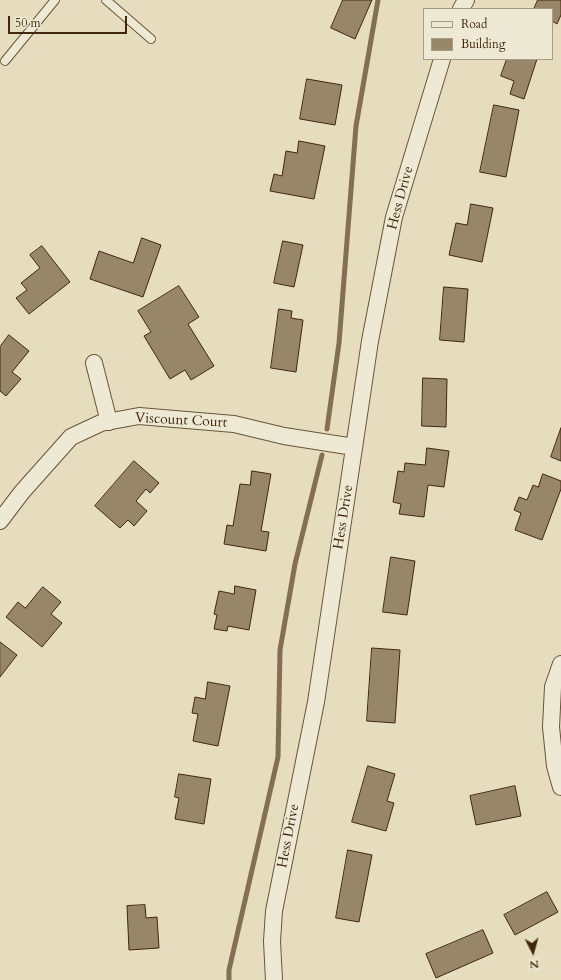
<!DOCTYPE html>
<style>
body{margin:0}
#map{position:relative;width:561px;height:980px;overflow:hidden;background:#e5ddbd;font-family:Cardo,serif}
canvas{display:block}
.legend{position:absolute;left:423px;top:8px;width:130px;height:52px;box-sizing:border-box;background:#eee9d4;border:1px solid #a99b84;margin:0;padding:5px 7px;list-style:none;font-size:12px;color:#42270c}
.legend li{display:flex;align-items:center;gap:8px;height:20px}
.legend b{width:20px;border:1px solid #a99b84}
.north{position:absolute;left:513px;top:932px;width:40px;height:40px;-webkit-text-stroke:3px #eee9d4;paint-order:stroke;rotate:174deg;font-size:11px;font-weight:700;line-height:16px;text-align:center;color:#42270c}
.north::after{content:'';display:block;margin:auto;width:14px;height:18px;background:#42270c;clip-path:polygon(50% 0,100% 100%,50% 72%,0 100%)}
.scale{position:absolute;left:8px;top:16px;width:119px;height:18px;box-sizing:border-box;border:2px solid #42270c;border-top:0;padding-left:5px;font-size:12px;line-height:14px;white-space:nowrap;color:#42270c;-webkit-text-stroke:3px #eee9d4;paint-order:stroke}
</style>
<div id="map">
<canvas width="561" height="980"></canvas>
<ul class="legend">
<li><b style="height:5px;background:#eee9d4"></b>Road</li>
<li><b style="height:11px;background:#978668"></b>Building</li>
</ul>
<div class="north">N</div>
<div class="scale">50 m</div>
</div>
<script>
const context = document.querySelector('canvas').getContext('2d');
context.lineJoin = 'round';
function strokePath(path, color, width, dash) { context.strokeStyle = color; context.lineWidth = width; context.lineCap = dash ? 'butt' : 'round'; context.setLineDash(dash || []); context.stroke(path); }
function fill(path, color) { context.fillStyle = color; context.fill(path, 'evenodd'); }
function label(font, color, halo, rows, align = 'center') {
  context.font = font + ' Cardo,serif'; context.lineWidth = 3.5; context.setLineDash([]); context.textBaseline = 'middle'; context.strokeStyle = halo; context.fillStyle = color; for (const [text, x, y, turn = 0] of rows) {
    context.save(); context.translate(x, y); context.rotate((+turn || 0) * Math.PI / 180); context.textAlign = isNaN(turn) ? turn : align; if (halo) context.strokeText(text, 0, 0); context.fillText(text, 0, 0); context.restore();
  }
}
strokePath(new Path2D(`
 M327 429 339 343 356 126 378 0
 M229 980V970L278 757 280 650 295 564 322 455`), '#836f52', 5);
const building = new Path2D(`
 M343 0H372L355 39 331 28Z
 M538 0H561V15L557 24 552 21V9H534Z
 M507 59H537L524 99 510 94 514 81 501 76Z
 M307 79 342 85 335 125 300 119Z
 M494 105 519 110 506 177 480 172Z
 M299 141 325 146 314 199 270 191 274 174 282 176 286 151 297 153Z
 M471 204 493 208 482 262 449 255 456 223 467 225Z
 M142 238 161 245 143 297 90 279 99 251 133 263Z
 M283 241 303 245 294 287 274 283Z
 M42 246 70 282 29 314 16 298 27 290 21 283 40 268 30 255Z
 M179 286 199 317 188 324 214 366 191 380 185 370 170 379 144 336 151 332 138 311Z
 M444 287 468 289 464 342 440 340Z
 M279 309 292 311 291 318 303 320 296 372 271 368Z
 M9 335 29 351 12 372 21 379 6 396 0 391V347Z
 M423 378 447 379 446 427 422 426Z
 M561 428V461L551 457Z
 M427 448 449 451 444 487 428 485 424 517 399 514 401 504 393 502 398 471 404 472 405 463 425 465Z
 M134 461 159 483 150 493 146 489 136 501 147 511 134 526 128 520 120 528 95 506Z
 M252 471 271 474 261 531 269 532 266 551 224 544 227 525 233 526 240 484 250 485Z
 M543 474 561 481V489L542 540 515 530 521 513 514 510 519 497 527 500 533 485 538 487Z
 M391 557 415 561 407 615 383 612Z
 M235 586 256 590 249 630 228 626 227 631 214 629 217 615 214 614 219 591 234 594Z
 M43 587 61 602 51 614 62 623 42 647 6 617 18 602 25 608Z
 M0 642 17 655 0 677Z
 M372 648 400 650 395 723 367 721Z
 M208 682 230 686 218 746 193 741 198 714 192 713 195 697 205 699Z
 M368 766 395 774 387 801 394 803 386 831 352 822Z
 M179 774 211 779 204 824 175 819 179 798 175 797Z
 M515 786 521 816 476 825 470 796Z
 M348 850 372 855 359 922 336 918Z
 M547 892 558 912 515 935 504 915Z
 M145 905 146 918 157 917 159 948 129 950 127 906Z
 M483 930 493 953 436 978 426 954Z`);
fill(building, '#978668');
strokePath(building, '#42270c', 1);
const service = new Path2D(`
 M106 0 151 39
 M5 61 55 0`);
const minor = new Path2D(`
 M461 9 466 0
 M94 363 109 422
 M0 521 22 492 71 437 101 423 139 416 234 424 284 436 354 447
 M561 664 553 687 551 727 555 766 561 787
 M274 980 272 941 274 911 316 702 370 341 394 217 442 59`);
strokePath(service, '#6b5438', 10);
strokePath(minor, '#6b5438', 18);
strokePath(service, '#eee9d4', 8);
strokePath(minor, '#eee9d4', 16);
label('14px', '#42270c', '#eee9d4', [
 ["Hess Drive",401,198,-75],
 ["Viscount Court",181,421,3],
 ["Hess Drive",344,517,-81],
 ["Hess Drive",289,836,-79]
]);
</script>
